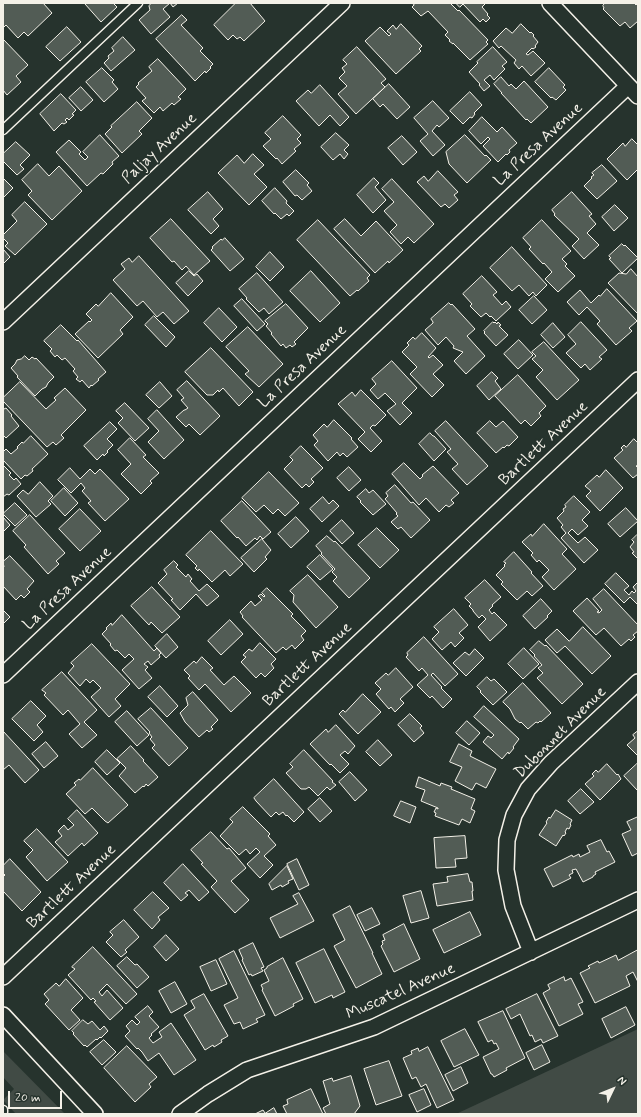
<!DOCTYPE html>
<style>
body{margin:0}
#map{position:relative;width:641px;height:1117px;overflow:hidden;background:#26332d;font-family:Mynerve,sans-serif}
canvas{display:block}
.frame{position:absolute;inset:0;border:4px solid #f4f1e8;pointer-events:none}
.north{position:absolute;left:593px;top:1069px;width:40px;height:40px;-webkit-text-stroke:3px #26332d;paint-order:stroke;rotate:47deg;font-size:11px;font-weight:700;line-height:16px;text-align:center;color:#f4f1e8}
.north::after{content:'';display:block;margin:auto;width:14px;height:18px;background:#f4f1e8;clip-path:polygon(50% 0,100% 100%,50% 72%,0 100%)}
.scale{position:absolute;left:8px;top:1091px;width:54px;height:18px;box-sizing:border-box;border:2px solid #f4f1e8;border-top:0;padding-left:5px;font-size:12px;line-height:14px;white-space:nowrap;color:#f4f1e8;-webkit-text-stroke:3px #26332d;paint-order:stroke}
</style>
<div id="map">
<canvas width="641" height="1117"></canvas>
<div class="frame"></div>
<div class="north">N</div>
<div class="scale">20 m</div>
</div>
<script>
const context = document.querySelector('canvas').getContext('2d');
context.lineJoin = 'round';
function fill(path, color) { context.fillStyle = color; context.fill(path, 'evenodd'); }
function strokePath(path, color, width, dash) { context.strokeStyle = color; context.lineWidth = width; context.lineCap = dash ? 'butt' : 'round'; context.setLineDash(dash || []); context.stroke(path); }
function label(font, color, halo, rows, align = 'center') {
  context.font = font + ' Mynerve,sans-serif'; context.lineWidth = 4; context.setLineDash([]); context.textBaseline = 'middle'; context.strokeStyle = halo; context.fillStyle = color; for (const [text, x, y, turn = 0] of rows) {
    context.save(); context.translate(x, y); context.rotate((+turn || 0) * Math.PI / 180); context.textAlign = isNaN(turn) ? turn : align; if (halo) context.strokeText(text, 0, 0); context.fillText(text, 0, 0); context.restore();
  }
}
fill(new Path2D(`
 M638 1029V1114H456Z
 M3 1051 65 1114H15V1113L3 1100 14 1089 3 1077Z`), '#414b45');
const building = new Path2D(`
 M4 3H43L52 13 28 36 24 32 18 38 6 25 4 27 3 26V4Z
 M85 3H113L117 7 101 22 85 4Z
 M152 3H178L173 7 170 3 163 9 170 17 151 34 139 20 150 10 149 6Z
 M236 3H250L265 21 244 41 240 37 237 39 233 35 228 40 214 25Z
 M412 3H450L458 11 459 10 488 40 486 42 488 44 470 60 453 43V44L449 41 450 40 445 35 448 32 428 11 421 16 412 7 414 5Z
 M456 3H486L482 7 488 14 487 15 490 18 486 22 483 19 480 22 463 4 460 7Z
 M605 3H634L636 5 638 3V21L630 28 625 22 620 26 603 9 604 8 603 6Z
 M182 15 187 20 181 25 203 48 200 51 213 64 210 67 211 68 206 73 205 71 195 81 156 39Z
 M401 24 422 46 419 49 421 51 396 74 365 41 380 27 389 36 391 34 387 31 393 25 396 29Z
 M521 24 530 33 531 32 534 35 533 36 538 42 535 46 536 47 533 49 532 48 526 54 528 55 533 51 545 63 531 76 522 66 519 69 514 63 516 60 501 46 499 48 493 41 506 28 512 33Z
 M67 27 81 42 60 61 46 47Z
 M123 37 135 50 111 71 104 63 109 58 108 56 114 51 112 48Z
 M3 39 28 65 16 76 21 82 7 95 3 90Z
 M357 47 386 79 381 83 385 87 356 114 338 94 347 86 339 78 345 72 342 68 347 64 343 60Z
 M493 47 507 62 502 66 505 69 494 80 490 75 484 80 490 86 484 91 479 85 480 84 469 72 478 63 477 62Z
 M158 59 186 89 178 97 181 99 174 105 172 103 163 111 160 107 154 113 142 101 146 98 136 87 139 84 138 83 152 71 149 67Z
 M102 68 114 80 112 82 118 89 104 102 86 82Z
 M549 68 565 85 563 87 566 90 556 100 552 97 551 98 535 82Z
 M501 77 509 86 511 84 516 89 524 81 548 107 531 123 527 119 526 120 501 93H502L494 84Z
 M389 84 410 107 397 119 383 104 380 107 373 99Z
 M320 85 349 117 340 126 330 115 319 126 296 101 308 90 311 93Z
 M81 87 93 100 81 111 69 98Z
 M470 92 482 105 474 113 475 114 472 118 470 117 463 124 450 111Z
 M61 94 76 110 72 114 74 115 69 120 67 118 65 120 67 122 64 124 62 123 54 131 40 114Z
 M433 101 449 118 439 127 437 125 432 131 445 145 433 156 420 141 428 134 414 118Z
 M137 102 152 118 139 131 142 134 122 153 105 134 112 127 111 126Z
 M283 116 301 135 297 139 301 143 294 149 296 151 282 164 277 158 276 159 263 146 271 139 265 133Z
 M482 117 497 132 502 127 517 143 509 150 510 152 507 155 506 154 498 162 483 146 490 139 488 137 481 144 469 131Z
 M336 133 349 145 344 150 348 154 344 159 340 154 333 160 321 147Z
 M100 135 119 156 112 162 113 164 103 174 101 173 87 186 56 152 69 140 81 152 79 154 85 160 88 157 83 152Z
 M465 135 485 156 486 155 491 160 467 183 449 164 446 152Z
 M402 136 417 152 403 165 388 148Z
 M632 139 638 145V169L627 180 607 159 623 143 625 146Z
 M16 142 30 155 20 165 24 169 17 175 3 161V154Z
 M253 154 264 165 254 174 267 187 249 205 218 173 237 155 244 163Z
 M38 164 49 176 59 166 82 191 52 220 28 195 32 191 22 180Z
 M602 165 617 181 597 199 584 186 592 178 591 177 594 175 592 173Z
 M296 170 309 183 307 185 312 191 302 200 297 195 295 196 283 182Z
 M438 171 458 192 454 195 458 200 449 208 445 204 441 207 417 182 424 176 428 181Z
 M3 178 13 188 3 198Z
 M374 178 379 183 375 187 386 200 373 213 357 195Z
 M392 179 434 224 414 243 408 237 401 244 390 232 397 225 384 211 394 202 382 189Z
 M275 188 287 201 286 203 294 211 289 216 287 214 281 219 275 213 274 214 262 201Z
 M208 192 223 209 213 219 219 226 211 234 188 210Z
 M572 192 592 214 589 216 596 224 587 233 599 245 584 259 572 246 579 239 554 215 555 214 552 210Z
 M25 202 47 224 15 255 5 246 8 243 3 238V235L17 221 12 215Z
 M615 205 628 218 614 231 602 217Z
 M171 219 210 261 194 275 186 266 182 270 174 261 172 262 150 238Z
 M345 219 361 236 376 221 403 250 389 263 388 261 375 273 334 229Z
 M318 220 370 275 367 278 369 281 358 291 357 290 350 296 297 240Z
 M542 220 571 251 562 259 567 264 565 266 575 276 558 292 545 279 552 272 544 263 543 264 529 249 531 247 523 238Z
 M225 238 244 259 230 271 211 250 213 248 212 247 221 239 222 240Z
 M622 244 624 246 625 245 638 258 622 273 609 259 611 258 609 256Z
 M512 247 547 285 536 296 533 292 529 296 519 285 512 291 490 268Z
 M3 249 10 257 3 264Z
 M270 252 284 267 270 281 256 267Z
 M139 256 189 311 174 324 163 312 157 317 143 301 137 306 113 280 125 269 121 264 129 258 132 262Z
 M631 269 638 277V314L608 283 619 273 626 274Z
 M189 271 194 276 197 274 203 281 188 296 176 283Z
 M311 271 340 303 320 322 290 291Z
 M257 273 283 302 269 314 264 308 259 312 246 299 247 298 239 289Z
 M482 276 497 292 493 295 502 305 506 301 511 307 496 321 491 316 490 317 486 313 481 317 470 306 472 304 463 294Z
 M607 289 637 321 629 328 632 331 616 345 597 324 600 321 587 307 579 315 567 302 580 290 591 303 599 295 600 296Z
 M111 293 133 317 120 330 123 334 98 358 75 334 89 321 90 322 92 320 86 314 96 304 98 306Z
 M534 296 547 310 532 324 519 310Z
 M242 299 265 324 257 331 234 306Z
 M449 303 451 305 452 304 475 329 467 336 485 356 466 374 454 361 463 352 453 348 454 346 446 337 438 345 425 330 433 323V322L431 319Z
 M286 304 308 328 294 342 296 344 292 347 290 345 286 348 283 344 281 346 271 334 272 333 266 326 268 324 265 321Z
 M219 308 237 327 222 342 204 323Z
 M154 316 175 337 166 347 145 325Z
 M493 322 494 323 495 322 497 324 498 322 501 325 499 326 508 335 496 346 484 333 485 332 484 331Z
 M581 322 607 350 599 357 602 359 590 370 585 364 581 368 566 353 576 344 568 335Z
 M553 323 565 337 553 348 541 335Z
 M61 325 77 341 78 340 106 372 98 379 99 380 92 386 91 385 89 388 82 380 80 382 76 379 78 377 73 371 75 369 65 358 62 360 57 355 55 357 50 351 52 349 44 341Z
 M248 327 283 364 259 387 245 374 249 371 226 347Z
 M422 333 436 348 428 357 429 358 433 355 443 365 433 374 444 385 432 397 410 374 417 367 402 352 409 345 407 343 413 337 415 339Z
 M519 340 533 355 518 369 504 354Z
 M544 342 579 380 557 400 536 377 543 370 532 359 536 356 532 352Z
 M211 348 253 392 239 406 223 388 219 392 218 390 213 395H207L185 372Z
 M25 356 29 360 32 357 35 359 36 358 54 377 48 383 46 387 42 389 35 396 17 377 18 376 11 368 15 364 17 360 21 359Z
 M392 361 417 388 402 403 412 413 400 425 387 411 396 404 385 393 378 399 370 390 376 384 372 379Z
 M492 372 498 378 495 381 501 389 489 400 477 386Z
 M518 375 546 406 539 413 541 416 531 426 525 420 521 424 495 396Z
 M187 381 220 416 200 435 189 424 186 427 176 417 184 410H185L188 408 181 400 184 398 177 390Z
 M20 382 46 409 56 400 54 398 65 388 86 410 61 435 64 438 56 445 53 442 47 447 3 401V398Z
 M160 382 172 396 159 408 146 395Z
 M361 390 386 415 375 426 373 425 370 428 382 441 371 452 358 439 365 432 338 404 352 392 355 396Z
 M125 403 149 428 135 441 118 423 123 418 116 411Z
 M3 408 4 409 6 408 12 415 11 416 19 426 6 438 3 435Z
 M157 410 184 440 164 459 148 442 159 431 148 419Z
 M334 420 352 438 351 439 358 447 347 457 343 453 340 456 337 452 328 461 314 445 318 441 313 435 324 424 327 427Z
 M446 421 488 466 467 485 452 469 458 464 447 452 451 449 435 431Z
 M490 421 496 427 503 421 518 437 509 446 507 445 504 448 503 447 496 453 477 433Z
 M110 422 117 429 107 439 113 445 107 451 108 452 104 456 103 454 97 460 84 446Z
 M430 433 433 436H434L446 449 434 461 419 444Z
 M31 436 48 454 32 469 33 471 27 476 25 475 21 479 3 460V452L6 449 11 454 18 448 17 447 22 442 23 443Z
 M130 438 146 455 143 457 159 473 150 481 152 483 141 494 121 474 131 464 118 450Z
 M634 439 638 443V465L636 466 638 468V474L633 478 614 458 623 450 621 448 624 445 626 447Z
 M301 446 323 468 311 479 314 482 309 487 306 484 302 488 284 469 293 460 290 457Z
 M404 463 420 479 423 476 422 475 433 466 459 493 451 500 454 503 449 507 446 505 439 512 426 498 419 505 392 474Z
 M3 465 11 473 9 475 14 480 16 478 21 484 9 495 7 494 3 497Z
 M349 467 361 480 349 491 337 478Z
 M70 468 80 479 90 469 95 474 100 469 129 499 105 521 88 503 91 501 82 491 85 488 81 483 71 493 58 480Z
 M606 470 623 488 600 511 586 496 591 491 585 486 597 475 599 477Z
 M269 472 299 503 285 516 278 509 273 514 264 505 256 512 242 498Z
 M40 482 53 496 48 501 51 504 36 517 17 496 23 490 28 494Z
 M395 485 411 503 413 502 430 520 411 538 401 527 398 529 391 522 398 516 396 514 397 513 385 499 388 496 386 493Z
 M64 488 78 503 65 516 51 501Z
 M366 489 369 493 373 490 386 504 373 515 360 502 361 501 357 497Z
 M574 496 590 512 582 520 588 526 578 535 572 529 568 533 578 543 585 537 598 550 584 563 561 538 566 533 561 527 563 525 557 518 564 511 563 509 566 507 565 505Z
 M323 497 329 504 333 500 339 506 322 522 310 509Z
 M242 501 271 532 263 539 260 536 257 540 255 538 246 546 238 537 237 538 221 521Z
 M15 503 27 515 15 526 3 514Z
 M626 508 638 521 620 537 608 524Z
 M80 509 101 531 80 551 59 529Z
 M30 515 65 553 56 561 59 564 48 574 24 547 26 545 13 531Z
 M3 517 10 525 3 532Z
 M296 517 309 531 291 548 278 534Z
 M342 520 354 533 342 544 330 531Z
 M544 524 567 549 562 554 576 569 554 590 542 577 549 570 539 560 537 562 531 555 533 553 522 542 531 534 532 536Z
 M377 528 399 550 380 568 358 545Z
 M211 531 243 564 230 576 225 570 212 582 199 569 198 571 195 568 197 566 186 555Z
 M637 535 638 536V559L632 553 634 552 630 547 634 542 632 540Z
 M327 536 334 542 335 541 370 578 349 598 333 581 337 577 332 572 335 569 321 554 322 553 316 546Z
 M262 539 271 550 265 557 267 559 254 572 241 558Z
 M514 552 532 572 531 573 543 586 532 596 527 591 517 600 501 584 503 582 496 575 505 566 504 565 506 563 504 562Z
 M320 555 333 569 320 580 307 567Z
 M10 556 34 581 27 589 30 592 24 598 21 595 16 600 3 586V568L4 567 3 562Z
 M174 561 178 565 176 567 186 577 188 574 192 579 190 581 199 591 207 584 219 596 207 606 196 594 180 610 171 600 173 599 158 583 167 574 164 570Z
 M616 573 629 586 624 590 629 595 632 591 634 593 636 591 633 587 638 582V605L630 597 624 603 605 584Z
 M308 575 338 607 316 628 293 602 294 595 290 591Z
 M485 580 501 597 492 605 493 606 489 610 492 614 494 612 507 625 490 641 478 627 486 619 482 615 479 618 473 611V610L469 606 471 604 465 598Z
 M152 587 180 617 162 633 151 622 149 625 131 606Z
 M267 588 293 614 291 616 306 631 301 636 304 640 295 649 292 645 286 650 283 647 276 653 242 617 243 616 240 612 251 601 255 606 262 600 258 596 261 594 264 597 265 596 262 593Z
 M604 589 638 625V631L633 635 635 637 631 641 629 639 621 646 604 628 596 635 573 611 587 598 599 611 597 612 599 613 602 610 593 599Z
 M541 599 552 611 547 616 548 617 535 629 523 616Z
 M454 609 468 625 459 633 464 638 455 647 451 642 442 650 432 639 439 632 434 627Z
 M3 610 10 617 3 624Z
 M122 615 154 651 157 648 161 653 159 655 160 657 151 665 148 661 144 664 148 667 145 670 152 678 139 689 122 670 134 659 129 654 125 658 117 650 115 651 110 645 111 644 102 634 107 629 106 628 111 623 112 625Z
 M230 620 243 634 221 655 208 641Z
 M583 627 611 656 592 674 565 646 557 653 545 640 557 629 569 641Z
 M167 634 178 647 166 658 155 646Z
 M424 637 458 674 445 686 433 673 431 675 442 687 441 688 452 699 443 708 432 696 430 698 417 685 428 675 422 668 419 671 406 657 408 655 407 653Z
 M539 641 545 646 546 645 583 684 562 704 537 678 543 673 538 668 542 665 534 656 535 655 530 650Z
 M260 643 276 659 271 664 274 668 265 677 261 673 256 678 241 662 246 657 243 655 249 649 252 651Z
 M92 644 130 684 115 699 121 706 109 717 91 697 101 688 93 680 90 683 86 679 80 686 68 673 74 666 71 663Z
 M524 648 539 664 523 679 508 664Z
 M475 649 484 658 466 676 453 663 465 652 469 655Z
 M202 657 213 668 210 670 224 685 234 676 251 693 231 712 205 684 199 690 188 678 190 676 184 670 194 661 196 663Z
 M396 668 413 687 400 699 404 703 395 712 391 707 389 709 376 694 381 689 375 683 386 673 388 675Z
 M62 672 97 710 84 722 97 735 82 748 69 734 80 724 68 710 63 715 44 695 46 693 42 690Z
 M487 677 491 681 494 679 507 692 493 705 480 692 481 691 477 687Z
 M523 683 551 713 541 722 540 721 538 723 536 722 528 729 521 722 520 723 515 719 510 709 503 702Z
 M160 686 178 706 167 717 148 697Z
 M193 692 218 720 211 727 213 729 209 732 207 730 199 737 185 722 180 713 188 705 186 698Z
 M363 694 381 712 358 734 339 714 343 710 345 712Z
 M31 701 46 716 37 725 43 732 34 741 12 719Z
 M484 706 519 739 513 747 514 748 509 754 508 752 502 759 483 742 488 736 491 738 494 735 474 717Z
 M151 708 188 748 169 766 152 748 155 745 150 739 152 737 149 733 150 732 138 719Z
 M127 711 149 735 137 746 115 722Z
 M410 714 422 726 420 728 424 733 414 742 398 725Z
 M467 721 480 733 469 745 456 733Z
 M336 725 355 746 348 754 345 751 340 755 349 764 340 773 331 764 330 765 310 744 326 729 328 732Z
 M3 731 39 770 25 783 9 765 3 770Z
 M638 731V756L627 745 635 738 633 735Z
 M378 740 392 755 380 766 366 752Z
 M46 742 58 756 44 768 32 754Z
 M459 744 472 751 470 756 496 769 486 788 476 783 472 790 455 781 462 767 450 762Z
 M131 746 144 760 143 761 158 777 148 786 146 784 144 787 143 786 135 793 119 776 126 768 117 759Z
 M107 750 120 763 107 775 95 762Z
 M304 750 333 781 332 782 336 785 330 790 327 787 318 796 309 787 306 789H301L286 773 293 767 290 764Z
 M607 764 617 775 618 774 621 779 600 800 585 784 594 776 592 774 596 770 598 772Z
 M637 764 638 765V788L637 790 624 776Z
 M93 768 128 805 108 823 105 821 92 808 85 814 66 794 76 785 74 783 79 779 80 780Z
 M350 772 367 790 355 801 339 782Z
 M419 777 440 786 441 783 452 787 451 789 475 799 471 809 475 811 470 823 462 819 459 825 435 816 436 813 434 812 436 808 438 809V808L421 801 425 790 416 787Z
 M274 779 304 812 294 822 287 815 286 816 283 812 279 815 276 812 271 817 256 801 254 798Z
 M581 789 594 802 580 814 568 801Z
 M320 798 332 811 320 822 308 809Z
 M401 801 416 807 410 823 394 816Z
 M243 807 270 834 268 836 276 845 264 856 273 865 260 878 247 864 260 852 256 848 250 854 246 849 239 855 220 836 233 822 230 819Z
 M77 810 98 833 84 846 82 843 68 856 55 842 62 836 58 831 64 825 68 830 74 825 68 819Z
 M556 810 572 820 570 824 571 825 569 829 567 828 565 832 566 833 564 836 563 835 556 846 539 835 547 823 546 822 549 817 550 818Z
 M638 817V853L632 856 622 834 631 830 627 822Z
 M37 829 68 862 47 881 26 857 33 850 24 841Z
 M211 832 227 849 229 848 246 868 231 881 249 900 235 913 211 887 217 881 201 864 203 863 191 850Z
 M465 836 467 858 455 859 456 867 436 868 434 838Z
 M601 840 607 852 609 851 615 862 595 872 596 874 593 876V877L583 882 576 869 572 870 573 873 569 875 571 878 553 887 544 869 572 855 573 857 579 854 580 857 590 852 587 846Z
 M10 859 41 892 22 911 3 891V877L5 875 3 873V866Z
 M297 859 309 885 299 890 287 864Z
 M183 864 209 892 199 901 189 890 185 893 188 895 181 901 164 883Z
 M287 866 293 879 288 881 289 883 282 887 281 885 272 890 269 884Z
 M468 874 470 882H472L473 891H472L473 900 437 906 433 884 448 882 447 877Z
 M421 891 429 918 411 923 403 896Z
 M153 892 169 908 158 917 160 920 152 929 134 910Z
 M299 893 314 921 280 938 270 918 298 904 293 896Z
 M350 906 373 953H372L382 974 356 988 334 946 345 940 333 915Z
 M372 908 380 924 365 931 357 915Z
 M470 912 481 935 444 953 433 930Z
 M124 920 139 937 125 950 127 952 121 957 106 942 113 935 110 932Z
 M404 924 420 959 394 972 381 946 383 944 382 941 385 940 383 935Z
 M166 935 179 949 166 961 154 947Z
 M253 943 264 967 261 968 263 971 252 976 251 974 249 975 242 960 243 959 239 950Z
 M93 947 137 994 126 1004 107 984 99 992 102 996 107 990 123 1008 110 1020 94 1002 96 1001 93 998 91 1000 68 975 75 969 72 967Z
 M324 949 345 992 333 998 332 995 315 1003 296 963Z
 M638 950V982L633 972 626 976 630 986 595 1003 580 973 590 968 588 966 598 961 599 963 616 955 618 960Z
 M234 951 265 1015 256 1019 258 1022 243 1029 240 1022 234 1024 224 1005 238 998 219 959Z
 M127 957 135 965 137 964 149 977 137 988 117 966Z
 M283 958 303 999 293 1004 294 1006 275 1016 262 990 263 989 261 985 269 981 264 970 267 968V967Z
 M216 960 227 984 211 991 200 967Z
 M564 977 565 981 571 978 583 1002 578 1004 583 1014 559 1026 543 993 550 989 548 985Z
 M66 979 83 998 71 1010 80 1020 69 1030 45 1004 49 1000 44 994 56 983 59 986Z
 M175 982 187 1004 171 1013 159 991Z
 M204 994 228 1036 221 1040 222 1042 214 1047 213 1045 205 1050 184 1015 195 1008 191 1001Z
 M537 994 558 1036 543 1043 541 1039 535 1042 532 1035 530 1036 520 1014 511 1019 506 1009Z
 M148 1006 153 1012 149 1016 159 1027 151 1034 152 1035 149 1038 153 1043 162 1037 159 1032 171 1023 196 1060 174 1075 159 1053 148 1061 142 1052 138 1048 137 1049 125 1036 130 1031 126 1026 132 1020 137 1025 140 1022 135 1017Z
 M626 1007 635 1025 611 1038 602 1019Z
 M503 1011 525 1058 506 1068 507 1070 494 1077 492 1074H491L483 1057 499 1049 496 1043 494 1044 492 1040 488 1042 478 1022Z
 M83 1020 88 1024 92 1021 100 1030 104 1026 108 1031 101 1038 100 1037 97 1040 96 1039 87 1047 85 1045 84 1046 73 1034 74 1033 72 1031Z
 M465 1029 479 1055 454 1067 441 1041Z
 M104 1040 116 1052 102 1065 90 1052Z
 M542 1045 550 1062 534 1070 526 1053Z
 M127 1046 157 1077 149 1084 151 1087 135 1102 104 1068Z
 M428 1047 454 1100 437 1108 426 1084 421 1087 416 1077 412 1079 403 1058 412 1054 411 1051 418 1048 419 1051Z
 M389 1061 402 1096 376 1105 364 1069Z
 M461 1067 468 1083 453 1091 445 1075Z
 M351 1076 360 1106 354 1114H326L323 1108 330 1104 323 1081 332 1078 333 1081Z
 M311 1089 323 1114H287L283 1106 288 1104 287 1100Z
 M424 1089 431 1105 417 1112 409 1095Z
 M274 1108 277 1114H255L263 1110 265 1113Z`);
fill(building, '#525c55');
strokePath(building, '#f4f1e8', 1);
const lane = new Path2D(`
 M3 130 138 3
 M3 1110V1112`);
const street = new Path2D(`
 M550 3 638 96
 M3 322 342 3
 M3 675 628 86
 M531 952 513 906 506 870 507 840 514 815 528 789 551 763 638 682
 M3 977 638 380
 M3 1015 95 1114
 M180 1114 208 1094 247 1070 374 1027 638 900`);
strokePath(lane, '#f4f1e8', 11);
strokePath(street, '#f4f1e8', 18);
strokePath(lane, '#26332d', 8);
strokePath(street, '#26332d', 15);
label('16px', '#f4f1e8', '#26332d', [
 ["La Presa Avenue",539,145,-43],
 ["Paljay Avenue",160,149,-43],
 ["La Presa Avenue",303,367,-43],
 ["Bartlett Avenue",544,444,-43],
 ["La Presa Avenue",68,589,-43],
 ["Bartlett Avenue",308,665,-43],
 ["Dubonnet Avenue",561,733,-45],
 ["Bartlett Avenue",72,887,-43],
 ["Muscatel Avenue",401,992,-24]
]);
</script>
